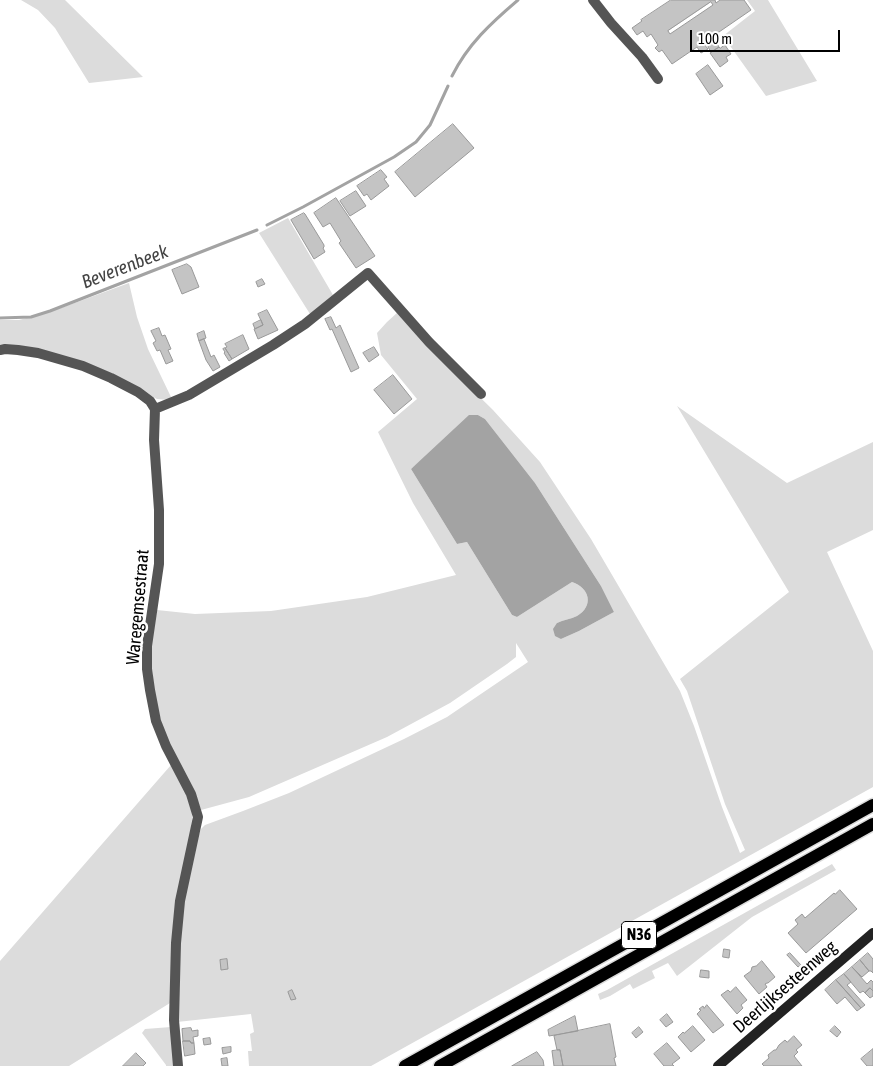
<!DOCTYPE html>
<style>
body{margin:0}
#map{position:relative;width:873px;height:1066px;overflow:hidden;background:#fff;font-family:"Asap Condensed",sans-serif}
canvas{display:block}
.scale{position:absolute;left:690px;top:30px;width:150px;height:22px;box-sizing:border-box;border:2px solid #000;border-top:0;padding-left:6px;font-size:15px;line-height:18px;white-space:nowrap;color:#000;-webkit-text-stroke:4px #fff;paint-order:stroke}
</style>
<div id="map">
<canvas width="873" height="1066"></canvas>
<div class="scale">100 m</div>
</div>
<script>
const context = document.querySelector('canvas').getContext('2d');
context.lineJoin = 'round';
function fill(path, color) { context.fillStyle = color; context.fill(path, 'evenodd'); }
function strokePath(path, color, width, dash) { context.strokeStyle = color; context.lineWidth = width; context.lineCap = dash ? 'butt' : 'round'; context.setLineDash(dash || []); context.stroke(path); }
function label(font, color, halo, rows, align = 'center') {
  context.font = font + ' "Asap Condensed",sans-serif'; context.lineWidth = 5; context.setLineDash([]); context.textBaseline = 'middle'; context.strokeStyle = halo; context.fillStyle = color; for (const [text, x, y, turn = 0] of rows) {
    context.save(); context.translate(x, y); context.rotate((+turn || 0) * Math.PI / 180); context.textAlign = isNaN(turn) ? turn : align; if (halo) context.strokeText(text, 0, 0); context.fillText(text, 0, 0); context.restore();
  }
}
fill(new Path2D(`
 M21 0H65L143 77 89 83 55 28 38 10Z
 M747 0H768L817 81 766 96 723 36 755 11Z
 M288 218 333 295 310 314 259 233Z
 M129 283 137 317 148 349 171 397 169 400 157 399 104 371 0 348V320H19L50 312Z
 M398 312 442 360 493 410 540 462 591 539 680 691 694 726 722 807 740 853 745 850 725 804 687 691 680 679 789 592 677 406 787 483 873 442V530L827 552 873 651V787L371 1066H249L248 1051H252L250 1034 254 1032 251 1014 177 1022 181 911 195 845 201 829 205 825 243 811 289 793 404 739 447 717 528 662 516 643V657L507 664 450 703 387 737 249 797 201 810 194 790 167 741 155 700 151 659 152 641 157 610 195 614 271 611 367 597 456 575 413 503 378 432 417 399 381 355 377 333 387 322ZM478 415 485 419 535 483 601 586 614 612 579 631 561 639 557 623C563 620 571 619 577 616 594 606 590 588 572 582L517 617 512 615 467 542 457 544 411 469Z
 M171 765 180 780 192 808V820L170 1003 69 1066H0V961Z
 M832 864 836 870 752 917 677 976 668 963 652 971 655 978 633 989 630 984 610 996 600 1000 598 994 607 990Z
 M171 1027 174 1066H166V1065L142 1033 145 1029Z`), '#dcdcdc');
fill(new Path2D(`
 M469 415H478L485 419 535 483 601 586 614 612 579 631 561 639 555 636 553 629 557 623C563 620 571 619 577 616 594 606 590 588 572 582L517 617 512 615 467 542 457 544 411 469Z`), '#a3a3a3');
strokePath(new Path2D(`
 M452 76C468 44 491 23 518 0
 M267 225 303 207 394 157 416 142 430 125 448 86
 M0 318 31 317 50 311 257 230`), '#a3a3a3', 3);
const building = new Path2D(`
 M671 0H715L716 3 720 0H744L751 10 703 43 708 49 701 53 697 47 672 64 662 50 659 52 655 48 658 45 651 34 647 37 643 31 637 35 632 28 642 21 641 20ZM711 2 713 5 670 34 668 31Z
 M716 42 719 47 711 52 708 47Z
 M725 45 731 54 726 57 728 61 720 67 710 53 719 47 720 48Z
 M708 65 723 86 710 95 696 74Z
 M453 124 474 148 415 197 395 172Z
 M381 170 387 177 384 179 389 186 371 200 367 194 364 196 357 186Z
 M356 191 366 206 350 216 340 201Z
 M336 198 375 256 356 268 339 243 341 241 330 223 323 227 314 213Z
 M304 213 305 214 324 245V247L323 248 325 252 314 259 291 220Z
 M187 264 191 267 199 287 182 294 172 270Z
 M262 279 265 284 258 287 256 282Z
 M267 310 278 330 258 339 254 329 263 325 258 314Z
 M331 317 336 328 340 325 359 368 351 372 332 329 330 330 325 319Z
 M261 320 263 325 255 329 253 324Z
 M159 328 162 336 165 335 171 349 168 350 173 361 166 364 160 350 157 351 153 343 156 341 151 331Z
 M204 331 206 338 199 341 197 334Z
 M243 335 249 349 232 359 225 348 227 347 225 344Z
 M204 339 211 357 214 355 220 367 213 371 206 360 199 341Z
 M374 347 379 355 369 362 363 353Z
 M225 348 232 359 229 361 224 353 225 352 223 349Z
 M393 375 412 399 394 414 374 390Z
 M840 890 857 909 806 953 788 933 798 924 795 920 802 914 805 918 834 893 835 894Z
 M724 949 730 950 729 958 723 957Z
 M790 953 801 965 798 967 787 955Z
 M868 953 873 959V973L871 971H869L860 960Z
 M227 959 228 969 221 970 220 960Z
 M860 960 869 971 862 977 852 967Z
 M762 961 775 977 768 983H767L765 984 767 987 759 994 744 976 751 971 752 967 756 966Z
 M852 967 867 984 871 980 873 982V991L870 988 865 993 863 991 860 993 844 974Z
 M701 970 709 971V978L700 977Z
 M844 974 851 982 847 985 865 1005 861 1008 836 980Z
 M836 980 861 1008 857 1011 845 997 837 1004 825 990Z
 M736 987 747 1000 741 1005 743 1008 737 1014 721 995 728 990 730 992Z
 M870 988 873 991V996L870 998 865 993Z
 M292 990 296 999 291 1000 288 992Z
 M707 1005 724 1025 713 1033 697 1014 701 1010 699 1009 703 1006 704 1008Z
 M667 1014 673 1022 666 1027 660 1020Z
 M575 1016 578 1031 549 1036 548 1030Z
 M610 1024 616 1057 614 1058 616 1066H563L560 1050H557L554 1036Z
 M693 1026 705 1040 691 1052 678 1037 683 1032 684 1033Z
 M835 1026 841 1032 837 1037 830 1031Z
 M639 1027 643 1032 636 1038 632 1033Z
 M191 1028 192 1031 198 1030V1036L193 1037 194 1043H191L190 1041H183L182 1029Z
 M794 1036 802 1045 796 1050 798 1052 794 1056 802 1066H764L762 1064 769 1058 768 1055 774 1050H776L779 1045 785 1040 787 1042Z
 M210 1038 211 1044 204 1045 203 1039Z
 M183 1041H190L191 1043H194L195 1054 185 1056Z
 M667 1043 680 1058 672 1064 674 1066H664L654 1054Z
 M231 1047V1052L223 1054 222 1048Z
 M873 1049V1066H867L861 1059Z
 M560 1050 563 1066H554L552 1051Z
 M537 1052 543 1060 544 1066H512Z
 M136 1053 146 1063 143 1066H123Z
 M227 1058 228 1066H222L221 1059Z`);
fill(building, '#c4c4c4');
strokePath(building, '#999', 1);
const primary = new Path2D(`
 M405 1066 873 805
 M440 1066 873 824`);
strokePath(primary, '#dbdbdb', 15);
strokePath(new Path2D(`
 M593 0 611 23 642 57 658 79
 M0 350 5 349 18 350 38 353 83 366 111 378 138 392 150 401 155 409 154 440 159 510V564L147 646V669L150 690 156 721 166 746 191 794 198 817 180 901 176 943 174 1020 178 1066
 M155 409 189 395 273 345 305 324 368 273 429 342 481 394`), '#555', 10);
strokePath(new Path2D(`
 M718 1066 873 933`), '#222', 10);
strokePath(primary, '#000', 12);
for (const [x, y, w] of [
 [639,935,35]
]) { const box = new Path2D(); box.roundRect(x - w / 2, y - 13.5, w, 27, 4); context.fillStyle = '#fff'; context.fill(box); strokePath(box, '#000', 1); }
label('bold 16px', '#000', null, [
 ["N36",639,935]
]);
label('18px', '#000', '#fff', [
 ["Waregemsestraat",138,607,-85],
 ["Deerlijksesteenweg",785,987,-41]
]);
label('italic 19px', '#444', '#fff', [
 ["Beverenbeek",125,267,-21]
]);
</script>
